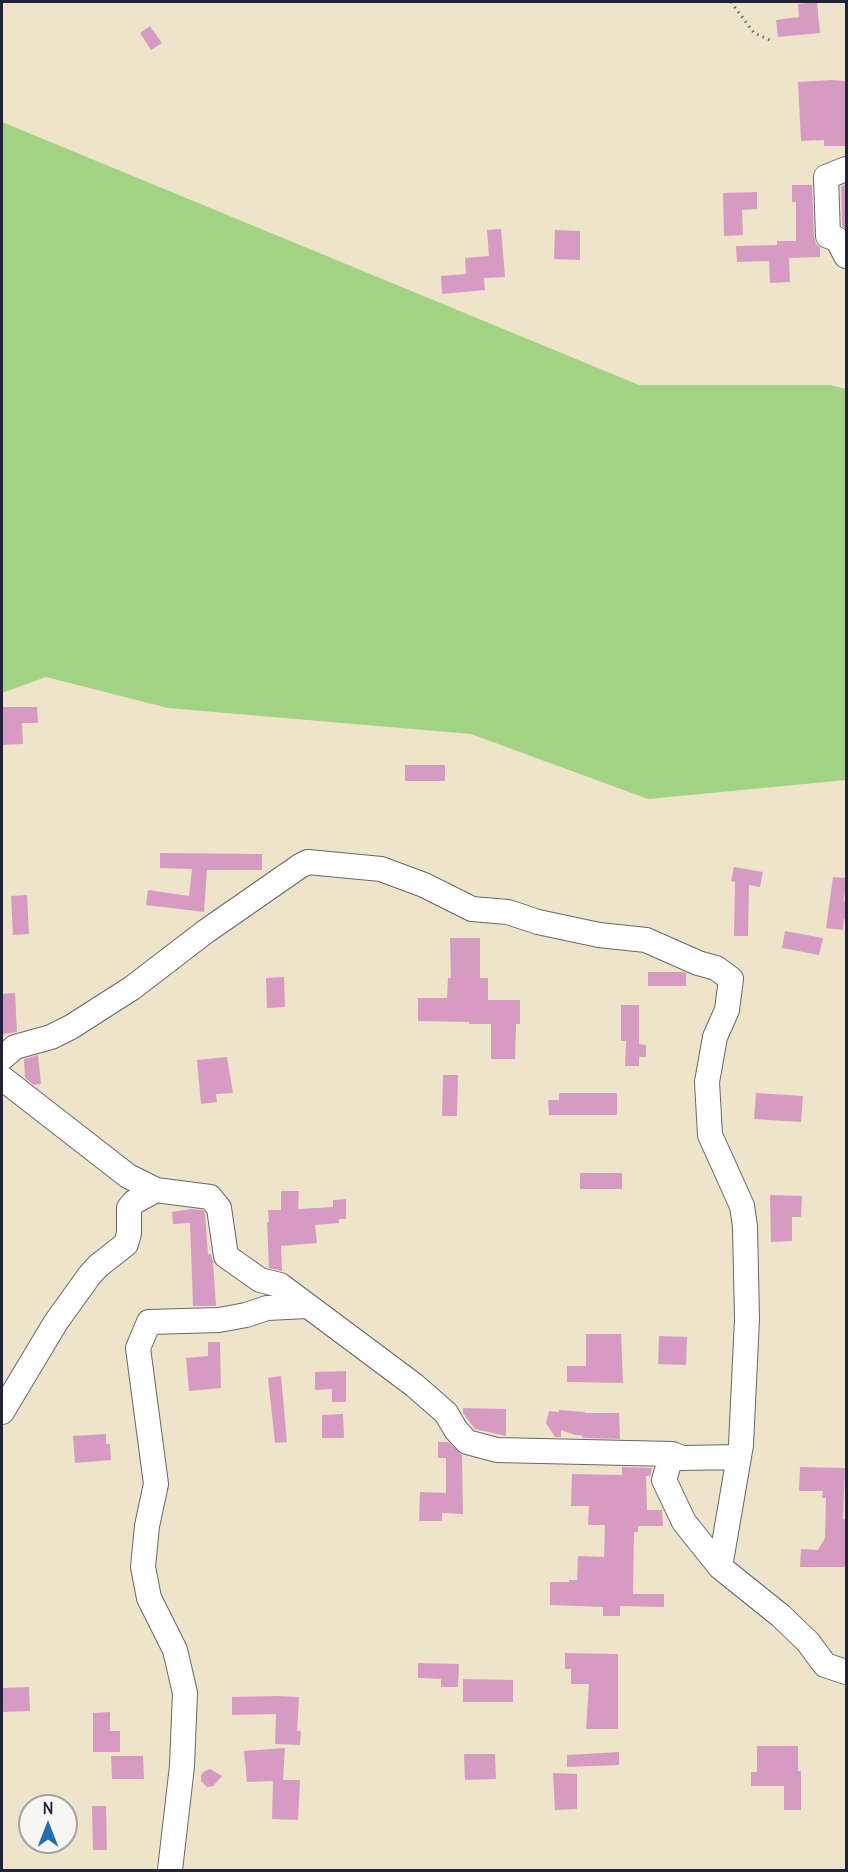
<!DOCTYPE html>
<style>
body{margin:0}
#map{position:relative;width:848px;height:1872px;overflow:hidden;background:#eee4c9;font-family:Delius,sans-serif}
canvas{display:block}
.frame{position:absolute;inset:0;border:3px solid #22223b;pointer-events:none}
.north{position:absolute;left:18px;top:1794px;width:60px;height:60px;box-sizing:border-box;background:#f6f6f2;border:2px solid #a1a1a9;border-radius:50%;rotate:0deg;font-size:16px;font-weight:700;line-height:24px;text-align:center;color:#22223b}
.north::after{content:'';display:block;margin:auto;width:21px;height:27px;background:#1f6fb2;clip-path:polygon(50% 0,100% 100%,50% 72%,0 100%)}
</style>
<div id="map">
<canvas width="848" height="1872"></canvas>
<div class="frame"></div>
<div class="north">N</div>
</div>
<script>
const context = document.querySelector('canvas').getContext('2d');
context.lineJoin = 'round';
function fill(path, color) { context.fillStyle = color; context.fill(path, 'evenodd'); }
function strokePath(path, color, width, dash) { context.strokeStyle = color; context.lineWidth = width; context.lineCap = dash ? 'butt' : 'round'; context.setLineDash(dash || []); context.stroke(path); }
fill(new Path2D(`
 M2 122 639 385H830L846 389V780L648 799 471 734 168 708 46 677 2 693Z`), '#a1d383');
fill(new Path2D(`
 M817 2 820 33 778 37 776 20 799 17 798 4Z
 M150 26 162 43 151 50 140 33Z
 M832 80 846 81V146H824V140L801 141 798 82Z
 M846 184V228H845L842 226 841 187Z
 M792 185H812L814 236 816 244 820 247V257L789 258 790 282 770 283 769 261 737 262 736 246 777 245V241H796V202H792Z
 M757 192V209L742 210 743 235 724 236 723 193Z
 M501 229 505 277 484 278 485 290 442 294 441 276 466 274 465 258 489 256 487 230Z
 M555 230 580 231V260L554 259Z
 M2 707H37L38 723H22L23 744 2 745Z
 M405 765H445V781H405Z
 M160 853 262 854V870H207L204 912 146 905 148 890 189 896 192 869 160 868Z
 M734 867 763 872 760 887 749 885 748 936H734L735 882 731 881Z
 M833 877 846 878 844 901H846V919H844L843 930 826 928Z
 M27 895 29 934 13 935 11 896Z
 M785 931 823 938 819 955 782 948Z
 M450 938H480V978H488V1000H520V1024H516L515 1059H491V1024H469V1022L418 1021V998H447L448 978H451Z
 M648 972H684L686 973V986H648Z
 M284 977 285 1007 267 1008 266 978Z
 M15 993 17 1032 3 1034 2 994Z
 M621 1005H639V1044L646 1045V1057H639V1066H625L626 1041H621Z
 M38 1055 41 1084 34 1085 25 1078 24 1059Z
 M227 1057 233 1093 216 1094 217 1102 201 1104 197 1060Z
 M443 1075H458L457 1116H442Z
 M559 1093H617V1115H549L548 1100H559Z
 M756 1093 803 1096 801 1122 754 1119Z
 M580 1173H622V1189H580Z
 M281 1191H299L298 1209 333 1207V1200L346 1199V1219H339V1223L315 1225 317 1243 281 1246 282 1271 269 1268 267 1222H269L268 1210H281Z
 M770 1195 802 1196 801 1217H792V1241L771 1242Z
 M191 1209 203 1210 205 1214 208 1254H211L213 1262 216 1306H193L190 1223 173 1224 172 1212Z
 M586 1334H621L623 1383 567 1382V1366H586Z
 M659 1336 687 1337 686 1365 658 1364Z
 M208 1342H220L221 1388 189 1391 186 1358 208 1356Z
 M346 1371V1402H332V1389L315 1390V1372Z
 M281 1376 287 1442 275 1443 268 1378Z
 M463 1408 506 1409V1436L475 1429 463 1413Z
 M559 1410 585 1412V1413H619L620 1439 583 1438 581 1435H575L561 1430V1437H555L546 1423 549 1411 559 1412Z
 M343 1414 344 1438H322V1415Z
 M106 1434V1444H110L111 1460 75 1463 73 1436Z
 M438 1442H448L462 1455 463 1514 442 1513V1521H419L420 1492 446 1493V1458H438Z
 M622 1467 652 1468 650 1476H646L647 1510H662L663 1526H638V1532H634L633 1594H664V1607L620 1606V1616H603V1607L550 1605V1582H569V1580H577L578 1556 604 1557 605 1525H588L589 1506H571L572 1474 622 1475Z
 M800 1467 845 1468 843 1519 846 1520V1567H800L801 1549 818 1550 825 1538 826 1498H822L823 1491H799Z
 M565 1653 618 1654V1729H586L589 1684H571V1669H565Z
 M418 1663 459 1664 458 1687H441V1679L418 1678Z
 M463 1679 513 1680V1702H463Z
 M29 1687 30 1711 3 1712 2 1688Z
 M277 1696 299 1697 297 1731H301L300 1745 275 1744 276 1714 232 1715V1697Z
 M110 1712V1731H120V1752H93V1713Z
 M757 1746H798V1771H801V1810H784V1786H751V1772H757Z
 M285 1748 283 1780H300L298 1820 272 1819 273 1781 247 1782 244 1751Z
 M619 1752V1765L567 1767V1755Z
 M464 1754H495L496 1779 465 1780Z
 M111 1756H143L144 1779H112Z
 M210 1769 222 1776 213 1786 207 1787 201 1781V1775L205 1771Z
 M553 1773 577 1774V1809L555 1810Z
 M92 1806H106L107 1850H93Z`), '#d79bc3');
const minor = new Path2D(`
 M846 169 826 177 828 236 837 239 846 256
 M2 1058 15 1047 51 1037 71 1027 132 988 205 932 300 866 308 862 381 869 424 885 472 909 508 912 538 922 599 935 646 940 698 963 716 968 731 979 727 1010 715 1037 707 1082 710 1135 742 1206 745 1226 747 1319 741 1445 720 1567
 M2 1078 128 1176 156 1190 210 1197 219 1208 226 1256 260 1280 280 1285 414 1385 446 1413 456 1430 467 1442 497 1450 672 1454 664 1480 684 1522 720 1567 781 1616 808 1642 825 1665 846 1672
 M2 1412 56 1322 89 1276 98 1266 126 1244 129 1233V1208L134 1202 156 1190
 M672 1454 682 1458 739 1457
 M170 1870 182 1766 185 1693 175 1650 149 1598 143 1567 147 1526 156 1484 138 1348 149 1322 219 1320 246 1315 267 1308 307 1306`);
strokePath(minor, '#69666d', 26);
strokePath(new Path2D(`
 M731 2 754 33 772 41`), '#69666d', 3, [1.5, 4.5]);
strokePath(minor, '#fff', 24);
</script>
